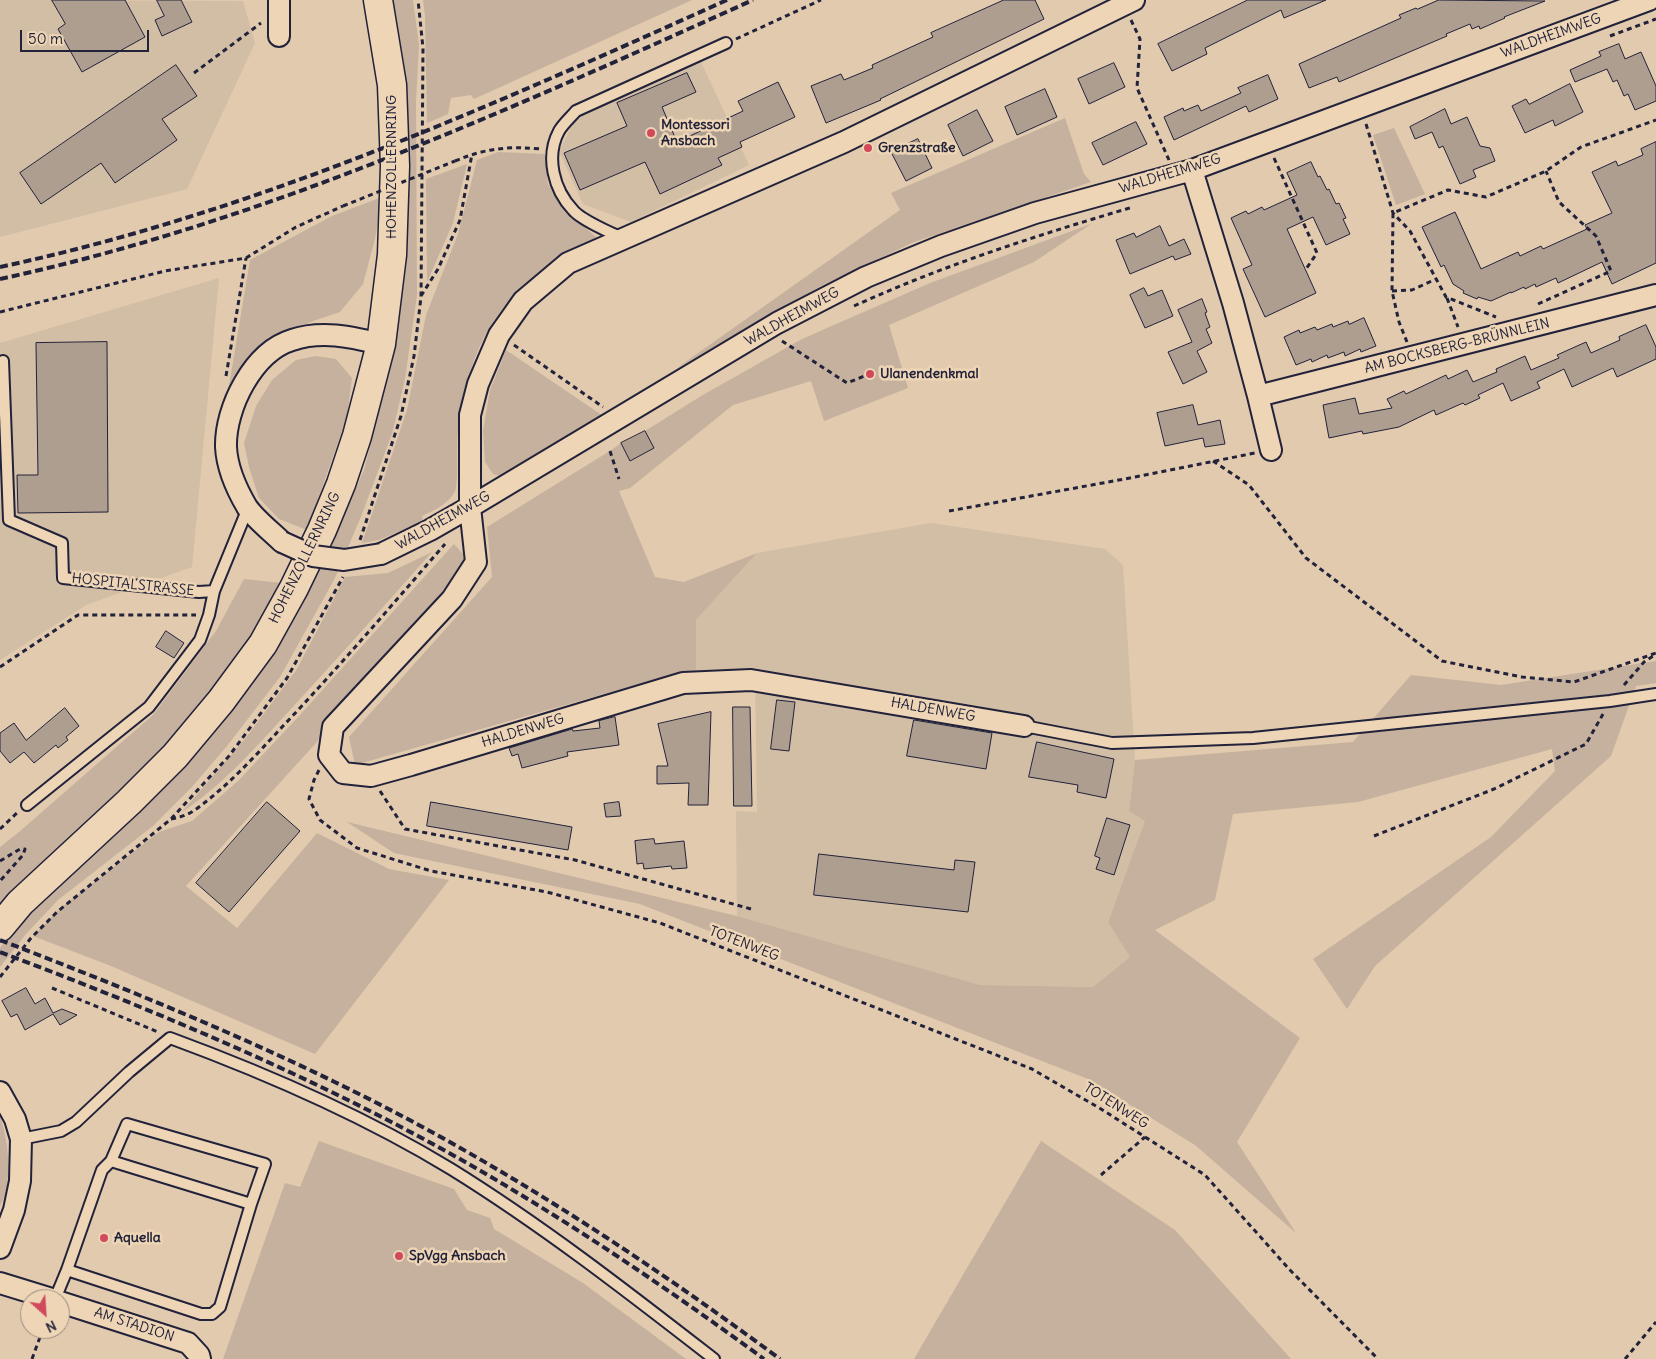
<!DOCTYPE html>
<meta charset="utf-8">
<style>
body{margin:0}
#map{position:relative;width:1656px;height:1359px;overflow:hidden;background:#e1caae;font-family:Delius,sans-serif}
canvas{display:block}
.north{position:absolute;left:20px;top:1289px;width:50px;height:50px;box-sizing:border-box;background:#edd5b5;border:1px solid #9c8d84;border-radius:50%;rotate:154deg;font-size:14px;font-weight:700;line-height:20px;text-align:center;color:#22223b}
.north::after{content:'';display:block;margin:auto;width:18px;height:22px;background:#d1495b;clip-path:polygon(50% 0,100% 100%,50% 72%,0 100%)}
.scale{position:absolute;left:20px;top:30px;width:129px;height:22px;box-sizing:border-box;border:2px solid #22223b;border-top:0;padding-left:6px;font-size:15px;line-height:18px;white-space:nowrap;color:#22223b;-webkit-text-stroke:4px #edd5b5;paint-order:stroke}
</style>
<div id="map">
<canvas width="1656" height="1359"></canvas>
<div class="north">N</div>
<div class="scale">50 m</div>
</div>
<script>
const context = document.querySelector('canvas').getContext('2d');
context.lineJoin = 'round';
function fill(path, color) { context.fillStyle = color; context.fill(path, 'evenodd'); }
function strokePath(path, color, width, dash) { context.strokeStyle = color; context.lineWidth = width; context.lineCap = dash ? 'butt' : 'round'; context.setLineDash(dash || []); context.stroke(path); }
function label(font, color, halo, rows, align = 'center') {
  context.font = font + ' Delius,sans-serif'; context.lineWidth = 5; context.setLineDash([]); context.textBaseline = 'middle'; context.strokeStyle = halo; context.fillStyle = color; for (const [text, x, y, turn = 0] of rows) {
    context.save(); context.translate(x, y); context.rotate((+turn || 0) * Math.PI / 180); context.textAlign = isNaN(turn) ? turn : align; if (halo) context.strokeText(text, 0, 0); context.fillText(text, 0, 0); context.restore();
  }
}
fill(new Path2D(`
 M0 0 243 1 255 43 187 189 0 237Z
 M701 62 749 165 631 222 583 204 559 151 577 116Z
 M219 278 192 567 86 605 0 660V343Z
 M931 523 1105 549 1123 565 1135 760 1129 811 1146 821 1108 921 1130 957 1093 987 980 985 737 916 736 811 757 812 755 671 696 673V620L757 553Z`), '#d2bda5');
fill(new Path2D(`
 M391 0H413L419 45 416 101 417 295 405 379 392 434 362 514 335 578 280 677 227 746 191 788 153 826 58 900 26 934 0 967V948L14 929 61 881 116 833 179 772 230 714 275 649 333 540 364 470 392 361 407 262 405 133 397 25Z
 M423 0H692L474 99 471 95 451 98 448 114 427 123 425 16Z
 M1065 118 1084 174 1091 182 914 242 821 286 677 368 900 210 891 193Z
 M1394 128 1425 194 1396 205 1373 135Z
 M498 152 545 154 548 184 561 206 597 238C507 282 471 332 458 431 456 443 459 483 455 491 449 504 434 510 422 516L423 521 379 540 362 543 407 410 426 315 458 234 477 160Z
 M467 164 453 223 427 282 426 179Z
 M382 197 375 239 363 284 340 312 313 321 269 342 226 404 250 260 332 216Z
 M1091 224 1034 262 889 325 908 388 824 421 811 381 733 405 630 488 619 491 655 577 684 582 757 553 696 620V673L674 674 355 765 349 737 492 577 487 527 613 449 621 443 630 460 653 448 645 431 701 396 802 339 930 283Z
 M506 350 606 418 504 477 493 474 485 462 483 431 490 390Z
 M316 356 336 359 352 378 347 417 307 530 279 519 259 498 249 467 244 443 256 406 272 380 296 360Z
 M454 544 463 554 465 567 455 583 349 697 316 743 186 886 237 928 317 833 389 869 449 880 315 1054 111 966 33 936 58 910 159 832 192 821 238 781 299 716Z
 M432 552C385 605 338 658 290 710 257 746 223 785 182 812L245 739 297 669 345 577 388 573Z
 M244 579 282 583 245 654 196 718 0 913V847L19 832 153 715 216 631Z
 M1656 661V683L1636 686 1611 756 1375 966 1347 1009 1313 959 1491 837 1555 771 1552 749 1358 802 1233 814 1215 900 1155 930 1300 1038 1237 1142 1296 1233 1195 1145 1088 1079 640 904 394 853 347 822 737 916 980 985 1093 987 1130 957 1108 922 1145 821 1129 811 1135 760 1353 742 1411 675 1501 685Z
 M0 1117C9 1140 13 1185 0 1206Z
 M319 1141 454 1189 467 1210 490 1218 494 1229 583 1283 686 1359H223L285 1183 300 1187Z
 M1041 1141 1175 1230 1291 1359H914Z`), '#c5b19d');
const building = new Path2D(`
 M52 0H125L145 37 82 72 58 29 65 24Z
 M157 0H181L192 22 162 36 155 20 164 16Z
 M1004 0H1035L1044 19 880 99 881 100 826 123 811 86 841 74 844 80 873 68 872 65 933 37 931 33Z
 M1248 0H1326L1284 18 1281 10 1205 48 1207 54 1172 71 1158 44Z
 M1439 0 1545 1 1504 17 1505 18 1480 29 1479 26 1472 29 1470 24 1446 34 1447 36 1339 82 1337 77 1309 88 1299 64 1401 18 1399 15 1416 8 1417 9Z
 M1619 44 1625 59 1641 52 1656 86V101L1635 110 1628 94 1624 96 1617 80 1613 82 1607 69 1575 82 1570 70 1601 56 1599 52Z
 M1114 63 1125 87 1089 104 1078 79Z
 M176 65 197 96 162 119 177 140 115 183 101 163 41 204 20 173Z
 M687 73 696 92 662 107 677 142 743 111 738 101 778 82 795 117 740 142 742 147 718 158 722 165 660 194 645 162 580 190 564 153 627 126 617 103Z
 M1268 75 1278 99 1249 112 1246 106 1174 140 1164 117 1183 108 1184 111 1198 105 1201 111 1241 93 1238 88Z
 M1570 84 1583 112 1555 126 1553 120 1525 133 1512 106 1526 99 1529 104Z
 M1045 89 1057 117 1017 135 1005 107Z
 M1445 109 1451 124 1467 117 1480 146 1490 148 1495 161 1473 170 1476 177 1460 184 1443 146 1439 148 1432 132 1415 139 1410 127Z
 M977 110 993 141 963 156 948 125Z
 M1136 122 1147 144 1103 165 1092 143Z
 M918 139 932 168 906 181 891 152Z
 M1656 142V263L1612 284 1602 262 1558 283 1556 278 1536 287 1535 284 1525 289 1524 287 1511 293V292L1491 301 1478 297 1477 299 1463 293 1464 291 1453 284 1444 265 1441 267 1422 227 1455 212 1481 269 1518 252 1520 256 1541 246 1543 249 1587 229 1585 225 1612 213 1592 172 1616 161 1618 166 1643 155 1641 149Z
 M1311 162 1318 177 1320 176 1327 190 1329 189 1336 204 1339 203 1346 218 1343 219 1350 234 1326 245 1313 217 1287 229 1316 293 1265 317 1243 269 1252 265 1231 218 1246 211 1248 214 1262 207 1264 210 1297 195 1287 173Z
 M1160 226 1169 246 1184 239 1191 254 1175 260 1173 256 1130 274 1116 240 1134 233 1136 237Z
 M1144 288 1148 296 1162 290 1173 316 1145 328 1130 295Z
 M1202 299 1207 312 1205 313 1210 327 1206 329 1212 343 1197 351 1207 372 1183 384 1168 352 1192 342 1178 310Z
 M1364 318 1376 346 1361 352 1360 349 1345 356 1344 352 1328 358 1327 355 1312 362 1311 359 1296 365 1284 337 1299 330 1300 333 1315 327 1317 330 1332 324 1333 327 1348 321 1349 324Z
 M1646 325 1656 347V359L1617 377 1613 368 1572 387 1564 369 1537 382 1540 388 1511 401 1503 383 1478 395 1480 398 1465 405 1463 403 1436 415 1434 410 1399 427 1363 434 1362 431 1329 438 1323 405 1355 398 1359 414 1392 408 1387 399 1404 391 1406 394 1446 375 1448 379 1467 370 1473 382 1497 372 1496 369 1525 356 1531 370 1559 358 1557 355 1586 342 1591 353 1620 340 1619 337Z
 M107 342 108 512 18 513 17 475H38L36 343Z
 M1193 405 1198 425 1220 420 1225 444 1205 447 1203 438 1165 446 1157 413Z
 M645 431 654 448 630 461 621 443Z
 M166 631 184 643 174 658 156 647Z
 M777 700 795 702 789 751 771 749Z
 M733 707H750L752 806H734Z
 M65 708 79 726 66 737 68 740 58 748 56 745 34 763 24 752 10 763 0 751V733L14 723 26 740Z
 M711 712 708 805H688L689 783 657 784V766H668L658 724Z
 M615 717 619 745 567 752 568 756 522 768 518 754 512 756 509 748 572 729 573 731 600 728 599 721Z
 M914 720 992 733 986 769 907 756Z
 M1037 742 1114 759 1106 798 1077 792 1078 785 1029 777Z
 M267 802 300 831 229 912 196 883Z
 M431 802 572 827 568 850 427 826Z
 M619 802 621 816 606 817 604 804Z
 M1107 818 1130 825 1114 875 1096 869 1100 858 1095 856Z
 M654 839 655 844 684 841 687 868 672 869 671 866 644 869 643 863 637 864 635 841Z
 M819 854 954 870 955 860 975 862 968 912 814 895Z
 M26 988 35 1004 45 998 53 1013 62 1009 77 1015 60 1025 53 1014 25 1030 17 1014 11 1017 2 1001Z`);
fill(building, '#ae9e90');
strokePath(building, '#22223b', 1);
const service = new Path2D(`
 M624 238C612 234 580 219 573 210 554 190 545 157 559 131 563 124 571 117 576 111L726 43
 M3 361 9 520 62 543 63 578 199 592 214 591
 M1024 726 1112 743 1253 738 1610 701 1656 694
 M27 805 149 707 200 640 209 615 214 591 248 508
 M21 1139 61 1131 76 1122 129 1072 170 1038C265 1073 364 1116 451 1169 543 1226 629 1293 714 1359
 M111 1161 127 1124 265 1164 251 1204
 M55 1299 67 1270 102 1170 111 1161 251 1204 220 1307 212 1314H201L67 1270`);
const minor = new Path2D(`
 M279 36V0
 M1192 170 1233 303 1258 396 1656 295
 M1258 396 1271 450
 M282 542C272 532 255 519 247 507 237 490 227 467 226 447 225 408 253 352 292 340 322 330 351 337 381 344
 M381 554 430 530 470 507 777 323 866 277 941 246 1035 213 1192 170 1649 0
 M1024 726 751 680 683 683 411 765 371 776 343 773 329 755 333 727 452 599 476 562 470 507V415L478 384 499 335 523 301 568 263 844 142 1134 0
 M0 1092 15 1119 21 1139 20 1181 14 1210 0 1248
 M0 1283 52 1299
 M60 1302 188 1343 199 1355 200 1359`);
const secondary = new Path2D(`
 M0 927 20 903 129 802 175 756 221 701 263 644 294 588 322 530 341 484 357 436 381 344 392 255 395 166 392 85 378 0`);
strokePath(service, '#22223b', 14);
strokePath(minor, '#22223b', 24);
strokePath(secondary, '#22223b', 31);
strokePath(new Path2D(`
 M1131 20 1140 39 1137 88 1169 160
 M1610 36 1656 19
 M736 39 821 0
 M194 73 261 23
 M1366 124 1393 213 1410 231 1446 297 1496 317
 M1274 158 1317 253 1306 269
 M455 161C486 148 509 146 541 149
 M1392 291 1412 290 1436 279
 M421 296 438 269 460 220 472 154
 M1447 298 1458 327
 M1538 304 1611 271 1596 236 1559 202 1546 171
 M854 306C944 265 1038 235 1133 207
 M0 312 165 271 246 258 296 227 343 206
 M782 341 847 383 872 373
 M1407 342 1399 322 1392 291 1393 213 1448 190 1486 197 1546 171 1581 147 1656 120
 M514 345 603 407
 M226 376 246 258
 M610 451 619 479
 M1213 461 1249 485 1306 558 1442 661 1522 677 1574 682 1656 653
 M949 511 1130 478 1255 453
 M360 540 401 416 414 356 421 297 423 48 418 0
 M0 667 78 615H196
 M1624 685 1644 662 1653 656
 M319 770 314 780 309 799 320 820 357 848 431 871 547 892 660 923 1032 1069 1101 1109 1205 1175 1290 1270 1378 1359
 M380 791 405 829 575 860 751 909
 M171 819C182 817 190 814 199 807 230 784 257 754 283 726 339 667 392 605 445 544
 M0 829 18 812
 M1374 836 1494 789 1586 744 1603 714
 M0 861 20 849H25L23 855 0 881
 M0 977 31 938 57 912 171 819 229 756 287 678 343 577
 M52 988 158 1032
 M1101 1175 1145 1137
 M32 1359 43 1329
 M1625 1359 1656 1322`), '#22223b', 3, [5, 4]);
strokePath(service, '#edd5b5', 10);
strokePath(minor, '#edd5b5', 20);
strokePath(secondary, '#edd5b5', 28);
strokePath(new Path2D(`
 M0 267C254 213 491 106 727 0
 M0 279C264 222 508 110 753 0
 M0 940C153 999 305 1061 448 1141 564 1206 673 1280 780 1359
 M0 952C151 1009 300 1071 442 1149 554 1211 660 1283 764 1359`), '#22223b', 4, [8, 4]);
const minorBridge = new Path2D(`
 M282 542 313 556 344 560 381 554`);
strokePath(minorBridge, '#22223b', 24, []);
strokePath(new Path2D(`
 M343 206 455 161`), '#22223b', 3, [5, 4]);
strokePath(minorBridge, '#edd5b5', 20);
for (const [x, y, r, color] of [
 [651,133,5,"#d1495b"],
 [868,148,5,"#d1495b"],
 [870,374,5,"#d1495b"],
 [104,1238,5,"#d1495b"],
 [399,1256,5,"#d1495b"]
]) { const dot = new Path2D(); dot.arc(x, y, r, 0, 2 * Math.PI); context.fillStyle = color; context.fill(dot); strokePath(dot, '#edd5b5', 2); }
label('14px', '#22223b', '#edd5b5', [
 ["WALDHEIMWEG",1551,36,-20],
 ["HOHENZOLLERNRING",392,167,-90],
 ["WALDHEIMWEG",1170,174,-17],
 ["WALDHEIMWEG",792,317,-29],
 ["AM BOCKSBERG-BRÜNNLEIN",1457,346,-14],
 ["WALDHEIMWEG",443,521,-29],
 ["HOHENZOLLERNRING",305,558,-64],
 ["HOSPITALSTRASSE",133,585,6],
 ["HALDENWEG",933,710,10],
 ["HALDENWEG",523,731,-17],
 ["TOTENWEG",744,944,21],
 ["TOTENWEG",1116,1106,32],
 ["AM STADION",134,1325,18]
]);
label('bold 14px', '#22223b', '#edd5b5', [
 ["Montessori",661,125],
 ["Ansbach",661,141],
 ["Grenzstraße",878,148],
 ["Ulanendenkmal",880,374],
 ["Aquella",114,1238],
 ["SpVgg Ansbach",409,1256]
], 'left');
</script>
